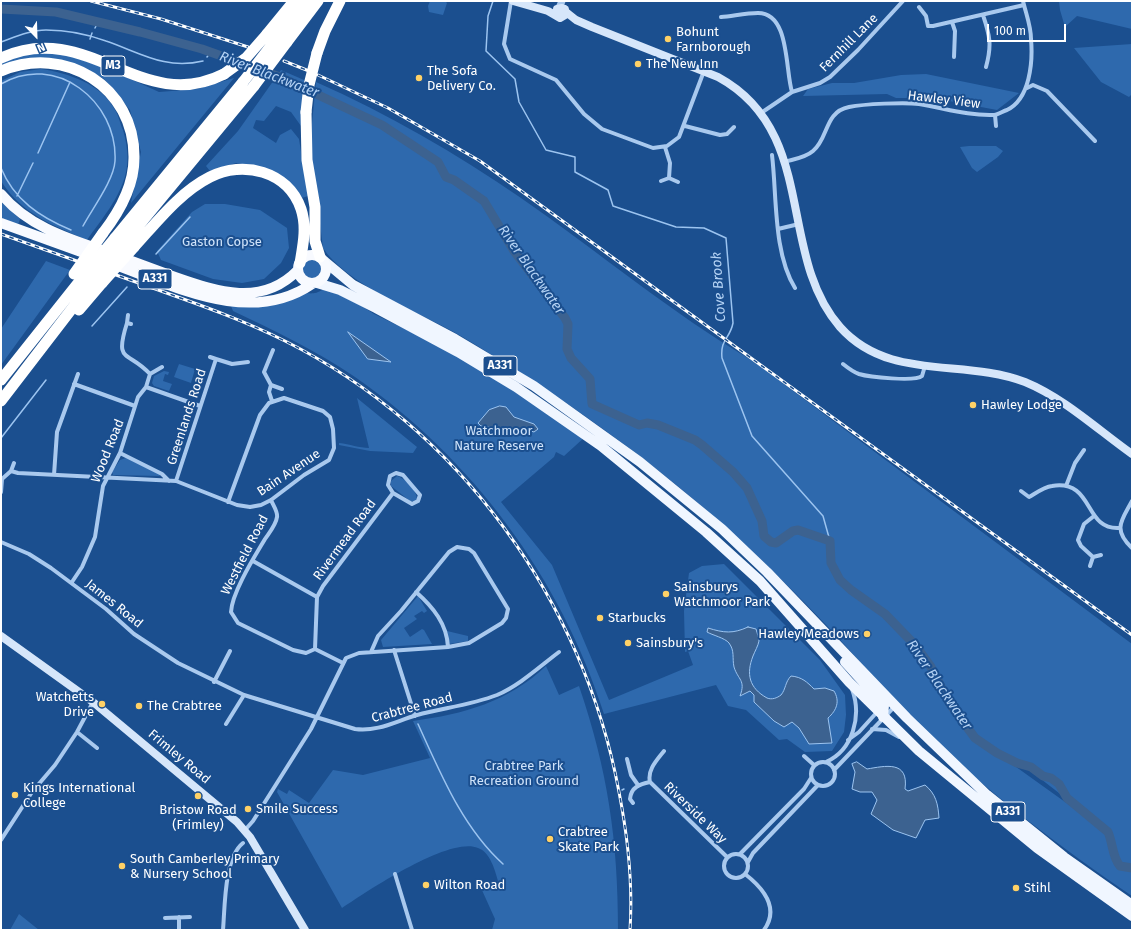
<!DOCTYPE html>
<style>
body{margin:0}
#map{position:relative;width:1133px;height:931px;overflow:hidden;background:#1b4f8f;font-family:"Fira Sans",sans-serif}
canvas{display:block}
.frame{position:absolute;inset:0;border:2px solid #fff;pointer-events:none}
.north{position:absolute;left:16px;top:16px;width:40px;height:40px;-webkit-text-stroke:3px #1b4f8f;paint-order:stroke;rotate:157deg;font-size:11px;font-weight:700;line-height:16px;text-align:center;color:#fff}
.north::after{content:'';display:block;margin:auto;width:14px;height:18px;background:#fff;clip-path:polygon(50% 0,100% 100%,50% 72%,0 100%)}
.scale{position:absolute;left:987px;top:24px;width:79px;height:18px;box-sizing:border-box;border:2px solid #fff;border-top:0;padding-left:5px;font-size:12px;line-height:14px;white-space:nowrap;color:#fff;-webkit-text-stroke:3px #1b4f8f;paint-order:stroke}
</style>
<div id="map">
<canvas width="1133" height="931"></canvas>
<div class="frame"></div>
<div class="north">N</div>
<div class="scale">100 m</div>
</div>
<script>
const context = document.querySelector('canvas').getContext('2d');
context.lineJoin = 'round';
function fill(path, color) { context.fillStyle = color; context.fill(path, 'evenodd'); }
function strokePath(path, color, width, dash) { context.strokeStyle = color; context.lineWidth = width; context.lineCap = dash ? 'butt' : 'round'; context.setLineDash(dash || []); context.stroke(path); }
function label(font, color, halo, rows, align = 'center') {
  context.font = font + ' "Fira Sans",sans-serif'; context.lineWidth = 4; context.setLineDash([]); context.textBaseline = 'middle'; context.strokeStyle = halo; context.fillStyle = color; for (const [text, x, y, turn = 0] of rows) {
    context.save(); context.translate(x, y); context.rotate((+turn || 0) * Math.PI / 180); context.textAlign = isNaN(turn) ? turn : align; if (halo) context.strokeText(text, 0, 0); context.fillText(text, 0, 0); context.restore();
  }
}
fill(new Path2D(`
 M430 1H445L447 3 443 15 429 12 428 6Z
 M1059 1H1132V29L1077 16 1065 27 1060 10Z
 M1132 44V94L1129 97 1101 82 1074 48Z
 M31 53H64L113 71 159 92 197 89 234 78 131 203 141 152 130 110 104 79 83 67 62 60 36 58 1 65V62Z
 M41 69C68 73 102 84 115 110 119 116 120 124 123 130 127 143 129 159 126 172 121 197 101 220 87 240 52 225 22 214 1 181V81L20 72Z
 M281 70 304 80 301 126 291 112 276 106 264 121 256 120 253 128 276 143 280 135 291 129 299 139 308 196 302 198 265 168 236 163 210 171 206 166 238 131Z
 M926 74 1019 93 997 110 933 98H896L887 94 803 96 808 89 832 83H854L901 75Z
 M316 82C388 114 456 153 521 198 599 252 671 313 753 361L1132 644V896C1060 847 990 794 927 734 893 701 863 664 831 630 761 556 686 488 603 429 555 394 505 362 454 332 417 312 345 283 323 248L310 144ZM1019 762 1104 828 1107 832 1012 764Z
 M969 146H996L1003 151 998 157 977 172 972 168 960 147Z
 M1 202 20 219 18 225 1 218Z
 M205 204H225L260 210 287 228 289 248 281 263 264 279 242 283 213 279 161 260 157 251 192 212Z
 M302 270a10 10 0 1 1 20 0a10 10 0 1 1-20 0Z
 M46 261 70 270 1 365V329Z
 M324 289 351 299 374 314 448 350 586 436 564 456 556 452 554 457 501 502 552 565 609 700 693 665 688 651 685 652 684 611 689 573 702 566 724 564 820 660 845 695 846 715 844 732 832 751 805 752 787 739 779 740 746 710 728 706 716 685 604 714C561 578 472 458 355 377 317 351 275 331 233 311L231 306C262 308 274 298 301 294 311 292 313 296 324 289Z
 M179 364 195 369 191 383 174 377Z
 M164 371 169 372 168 375 165 374 163 381 172 384 169 391 154 386 152 383 154 376Z
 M357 398 417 447 413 453 370 451 339 445V443C350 444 359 448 369 448Z
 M126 458 159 474 160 476 113 475 112 472 120 460Z
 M397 476C405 478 417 491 417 499L414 501H410L391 486V481Z
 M418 596 427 611 424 613 422 611 414 616 417 619 404 628 410 637 422 629 424 630 432 644 383 647 381 640Z
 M447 631 468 636V641L449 644Z
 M546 666 559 695 579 686C608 771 618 841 618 930H492L495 919 481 888C488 887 493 887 498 881 495 870 490 852 478 848 449 836 368 891 342 908L277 792 278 789 287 794 289 790 309 803 333 770 363 775 430 758 413 721C464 714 508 702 546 666Z
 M19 914 39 930H10Z`), '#2e69ad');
const water = new Path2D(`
 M348 332 391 362 368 359Z
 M500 406 506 407 514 417 534 424 538 429 534 432 525 429 511 430 481 426 478 423 489 410Z
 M748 627 756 629C757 633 759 638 759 641 758 646 755 651 753 656 746 674 749 688 767 698 772 700 777 698 781 695 786 689 785 682 791 676 802 677 807 682 814 689L825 688 834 691C840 701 837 710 828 718L832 743 809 744 799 728 792 722 784 727 774 721 754 702V695L750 691 740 696C746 680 738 680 734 667 732 658 735 651 729 643 725 638 712 635 707 632L708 628C724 633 733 634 748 627Z
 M857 762 867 769C885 766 909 760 905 789L908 791 925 785C936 794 938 804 939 818L925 820 916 838 893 830 871 814 877 800 872 792H860L852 789 855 772 852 764Z`);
fill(water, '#3c6290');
strokePath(water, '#9cc4f0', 1);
strokePath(new Path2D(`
 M493 1 488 16 486 51 515 79 519 102 546 150 575 157V172L608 190 613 206 676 227 704 228 726 238 733 323C730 339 720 339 722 358L752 436 823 516 830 541
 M95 28 98 22
 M90 39 92 33
 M1 42C15 37 31 30 46 30 66 30 87 34 106 41 141 53 165 70 203 61
 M207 57 210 53
 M1 84C55 52 118 101 115 161 114 180 92 209 83 226
 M38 153 70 82
 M1 168C14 200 40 217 71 230
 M17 196 33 163
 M156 254 190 217
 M92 326 127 287
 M1 438 46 380
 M418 724C440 772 462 827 503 864
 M622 790 624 789`), '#9cc4f0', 1.5);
strokePath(new Path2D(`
 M1 9 56 12 140 32 202 49 280 77 382 125 438 162 446 177 454 180 484 201 514 251 565 318 568 324 567 349 571 358 590 379 592 404 639 425 647 423 658 425 695 440 702 445 733 472 747 488 762 521 764 536 771 542 776 543 793 531 798 530 830 541 831 563 840 580 851 590 885 614 915 645 931 667 950 704 975 738 997 753 1017 763 1031 767 1043 776 1051 778 1059 784 1067 798 1108 832C1113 843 1112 857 1120 866L1132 868`), '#3c6290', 9);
strokePath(new Path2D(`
 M511 1 504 44 510 59 556 80 584 114 602 129 653 148 667 146 679 137 704 71
 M919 7 926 16 928 26H933L1024 5
 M983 15C990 36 992 45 986 67
 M721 17C733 16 746 13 758 13 790 13 785 70 792 92
 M952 22 955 31 954 57
 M1027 88 1033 85 1047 91 1095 141
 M761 113 792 92 820 83 830 77 858 50 903 1
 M995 115 996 126
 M685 126 720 135 727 134 734 127
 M665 147 670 163 669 178
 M772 155C777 196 773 252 795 288
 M784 162C794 159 805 158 813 151 829 138 824 112 849 107 864 104 905 102 919 104 944 108 968 116 994 115 998 115 1003 111 1007 110 1030 99 1033 62 1031 39 1031 26 1026 14 1023 1
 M661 181 669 178 678 182
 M778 229 799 224
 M127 323 128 315
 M210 357 216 359
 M843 364C848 368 853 372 859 374 869 377 915 382 922 376L925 366
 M150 374 162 367
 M74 384 135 406
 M271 385 282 389
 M146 387 200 406
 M272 401 269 392 271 385 264 372 273 350
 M120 453 162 474 169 481
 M11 471 18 473 176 481 237 505 250 507 261 505 271 500 304 475 329 460 334 448 333 429 330 417 323 411 284 398 269 403 260 415 228 502
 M54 475 57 432 78 374
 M176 481 216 359 232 364 248 362
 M1066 486 1075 463 1084 450
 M1021 491 1029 497C1036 493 1044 487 1052 486 1095 479 1083 531 1120 528
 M1 492 2 479 11 471 14 463
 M271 500C273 505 278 512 277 517 276 525 269 533 265 539 255 556 232 592 231 612L238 623 293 650 306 653 315 649 343 663
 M1132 501C1122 520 1112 529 1132 548
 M1 542 29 554 51 568 106 609 134 634 178 663 244 695 355 729C378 732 396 721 417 715 443 708 471 705 497 695 520 685 539 667 559 652
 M1093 557 1081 546 1078 540 1084 524 1094 516
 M253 561 317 597
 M1090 566 1093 557 1101 555
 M72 582 82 567 95 537 103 486 120 453 138 397 146 387 150 374C128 350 114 364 127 323L131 324
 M416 592C433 607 447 624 448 647
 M315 649 317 597 323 586 393 493 388 485 390 476 396 473 403 475 420 495 418 501 412 504 393 493
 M394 650 415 716
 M214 682 230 651
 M226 724 244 695
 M872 729 886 730 899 737
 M77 732 97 748
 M848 740 859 732 878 711
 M664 751C657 760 647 770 650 782L727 857
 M804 756 814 765
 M627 759 631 775 638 785
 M811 774a12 12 0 1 1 24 0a12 12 0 1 1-24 0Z
 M826 762C853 750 862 716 852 689
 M834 770 895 706
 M633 803 630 799C631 787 640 784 650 782
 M245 830 253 821 311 729 346 658 359 653 448 647 469 643 502 623 506 618 508 609 474 553 469 549 457 547 449 552 401 611 378 636 371 652
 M1 840 32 792 55 765 77 732 93 702
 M724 866a12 12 0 1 1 24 0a12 12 0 1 1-24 0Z
 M740 854 804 789 811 778
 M748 862 753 853 817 786
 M395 874 412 930
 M745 874C763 888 780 908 764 930
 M165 918 190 917
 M179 930V917
 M223 930C225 907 224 858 243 843`), '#a9c9ee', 4);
strokePath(new Path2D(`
 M559 8 562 1`), '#a9c9ee', 7);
strokePath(new Path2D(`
 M513 1 548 11 560 18 565 15V9L562 8 557 9V16
 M566 12 576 20 592 27 718 77C819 132 776 254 840 327 889 382 963 358 1025 382 1064 398 1098 430 1132 454
 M1 636 93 702 237 822 250 837 305 930`), '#d6e6fa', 8);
strokePath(new Path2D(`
 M323 260 353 285 455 339 534 386 640 462 722 529 767 572 907 718 987 795 1064 857 1132 905
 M317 283 340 290 376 308 458 352 516 387 601 446 706 532 760 581 849 682 919 751 1037 848 1132 916
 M845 662 884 705 883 717`), '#f0f6ff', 10);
strokePath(new Path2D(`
 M1 194C26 224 63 237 99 249
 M1 223 95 257
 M298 269a14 14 0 1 1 28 0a14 14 0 1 1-28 0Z
 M118 256C137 263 156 270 175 277 218 292 262 307 298 270
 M110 263C173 285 249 327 312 284`), '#f8faff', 10);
strokePath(new Path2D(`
 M267 34 294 1
 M277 38 306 1
 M287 42 318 1
 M317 53 325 31 340 1
 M1 58C88 18 141 116 224 74
 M1 71C65 44 135 87 134 158 134 185 120 211 103 233
 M306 112 307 160 315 207V241L320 257
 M115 238 243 82
 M125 242 254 86
 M134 247C157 222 180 192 210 177 243 160 288 171 301 209 307 227 303 245 300 263
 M79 310 102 283
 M1 380 83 277
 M1 401 94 280`), '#fff', 11);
const rail = new Path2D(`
 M91 1 161 19 248 47
 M284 61 309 71
 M318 75 388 108 480 161 1132 635
 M1 234C54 253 108 272 161 291 203 306 245 321 285 341 459 428 584 602 619 792 628 838 633 884 630 930`);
strokePath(rail, '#fff', 3);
strokePath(rail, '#1b4f8f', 1.5, [4.5]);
strokePath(new Path2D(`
 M224 74 246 58 267 34
 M243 82 277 38
 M254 86 287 42
 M306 112 309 85 317 53
 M74 274 103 233
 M83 277 115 238
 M94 280 125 242
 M102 283 134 247`), '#fff', 11);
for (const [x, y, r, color] of [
 [668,39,4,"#ffd166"],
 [638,64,4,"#ffd166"],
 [419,78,4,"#ffd166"],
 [973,405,4,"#ffd166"],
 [666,594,4,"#ffd166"],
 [600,618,4,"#ffd166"],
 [867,634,4,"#ffd166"],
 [628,643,4,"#ffd166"],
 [102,704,4,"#ffd166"],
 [139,706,4,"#ffd166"],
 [15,795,4,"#ffd166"],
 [198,796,4,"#ffd166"],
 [248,809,4,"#ffd166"],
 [550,839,4,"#ffd166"],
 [122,866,4,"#ffd166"],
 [426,885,4,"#ffd166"],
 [1016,888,4,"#ffd166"]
]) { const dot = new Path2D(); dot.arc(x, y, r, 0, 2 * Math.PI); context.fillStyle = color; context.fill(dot); strokePath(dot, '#1b4f8f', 1.5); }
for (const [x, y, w] of [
 [113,66,24],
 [155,279,34],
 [500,366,34],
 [1008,812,34]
]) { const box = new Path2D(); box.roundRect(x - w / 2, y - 10, w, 20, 3); context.fillStyle = '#1b4f8f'; context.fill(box); strokePath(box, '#fff', 1); }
label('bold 12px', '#fff', null, [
 ["M3",113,66],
 ["A331",155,279],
 ["A331",500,366],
 ["A331",1008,812]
]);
label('13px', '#fff', '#1b4f8f', [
 ["Bohunt",676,32],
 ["Farnborough",676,47],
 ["The New Inn",646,64],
 ["The Sofa",427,71],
 ["Delivery Co.",427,86],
 ["Hawley Lodge",981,405],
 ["Sainsburys",674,587],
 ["Watchmoor Park",674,602],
 ["Starbucks",608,618],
 ["Hawley Meadows",859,634,"right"],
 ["Sainsbury's",636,643],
 ["Watchetts",94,697,"right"],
 ["Drive",94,712,"right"],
 ["The Crabtree",147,706],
 ["Kings International",23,788],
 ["College",23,803],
 ["Smile Success",256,809],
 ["Bristow Road",198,810,"center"],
 ["(Frimley)",198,825,"center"],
 ["Crabtree",558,832],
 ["Skate Park",558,847],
 ["South Camberley Primary",130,859],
 ["& Nursery School",130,874],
 ["Wilton Road",434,885],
 ["Stihl",1024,888]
], 'left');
label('13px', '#fff', '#1b4f8f', [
 ["Fernhill Lane",849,43,-45],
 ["Hawley View",944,100,7],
 ["Greenlands Road",187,417,-72],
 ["Wood Road",108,451,-68],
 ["Bain Avenue",289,473,-34],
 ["Rivermead Road",345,540,-54],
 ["Westfield Road",245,555,-63],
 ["James Road",114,604,39],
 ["Crabtree Road",412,708,-15],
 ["Frimley Road",179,757,40],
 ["Riverside Way",695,813,44]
]);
label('13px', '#cfe3fa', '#1b4f8f', [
 ["Gaston Copse",222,242],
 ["Watchmoor",499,431],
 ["Nature Reserve",499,446],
 ["Crabtree Park",524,766],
 ["Recreation Ground",524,781]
]);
label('italic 14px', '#b5d3f5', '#1b4f8f', [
 ["River Blackwater",269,75,21],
 ["River Blackwater",531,270,55],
 ["Cove Brook",719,287,-94],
 ["River Blackwater",939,685,56]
]);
</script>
